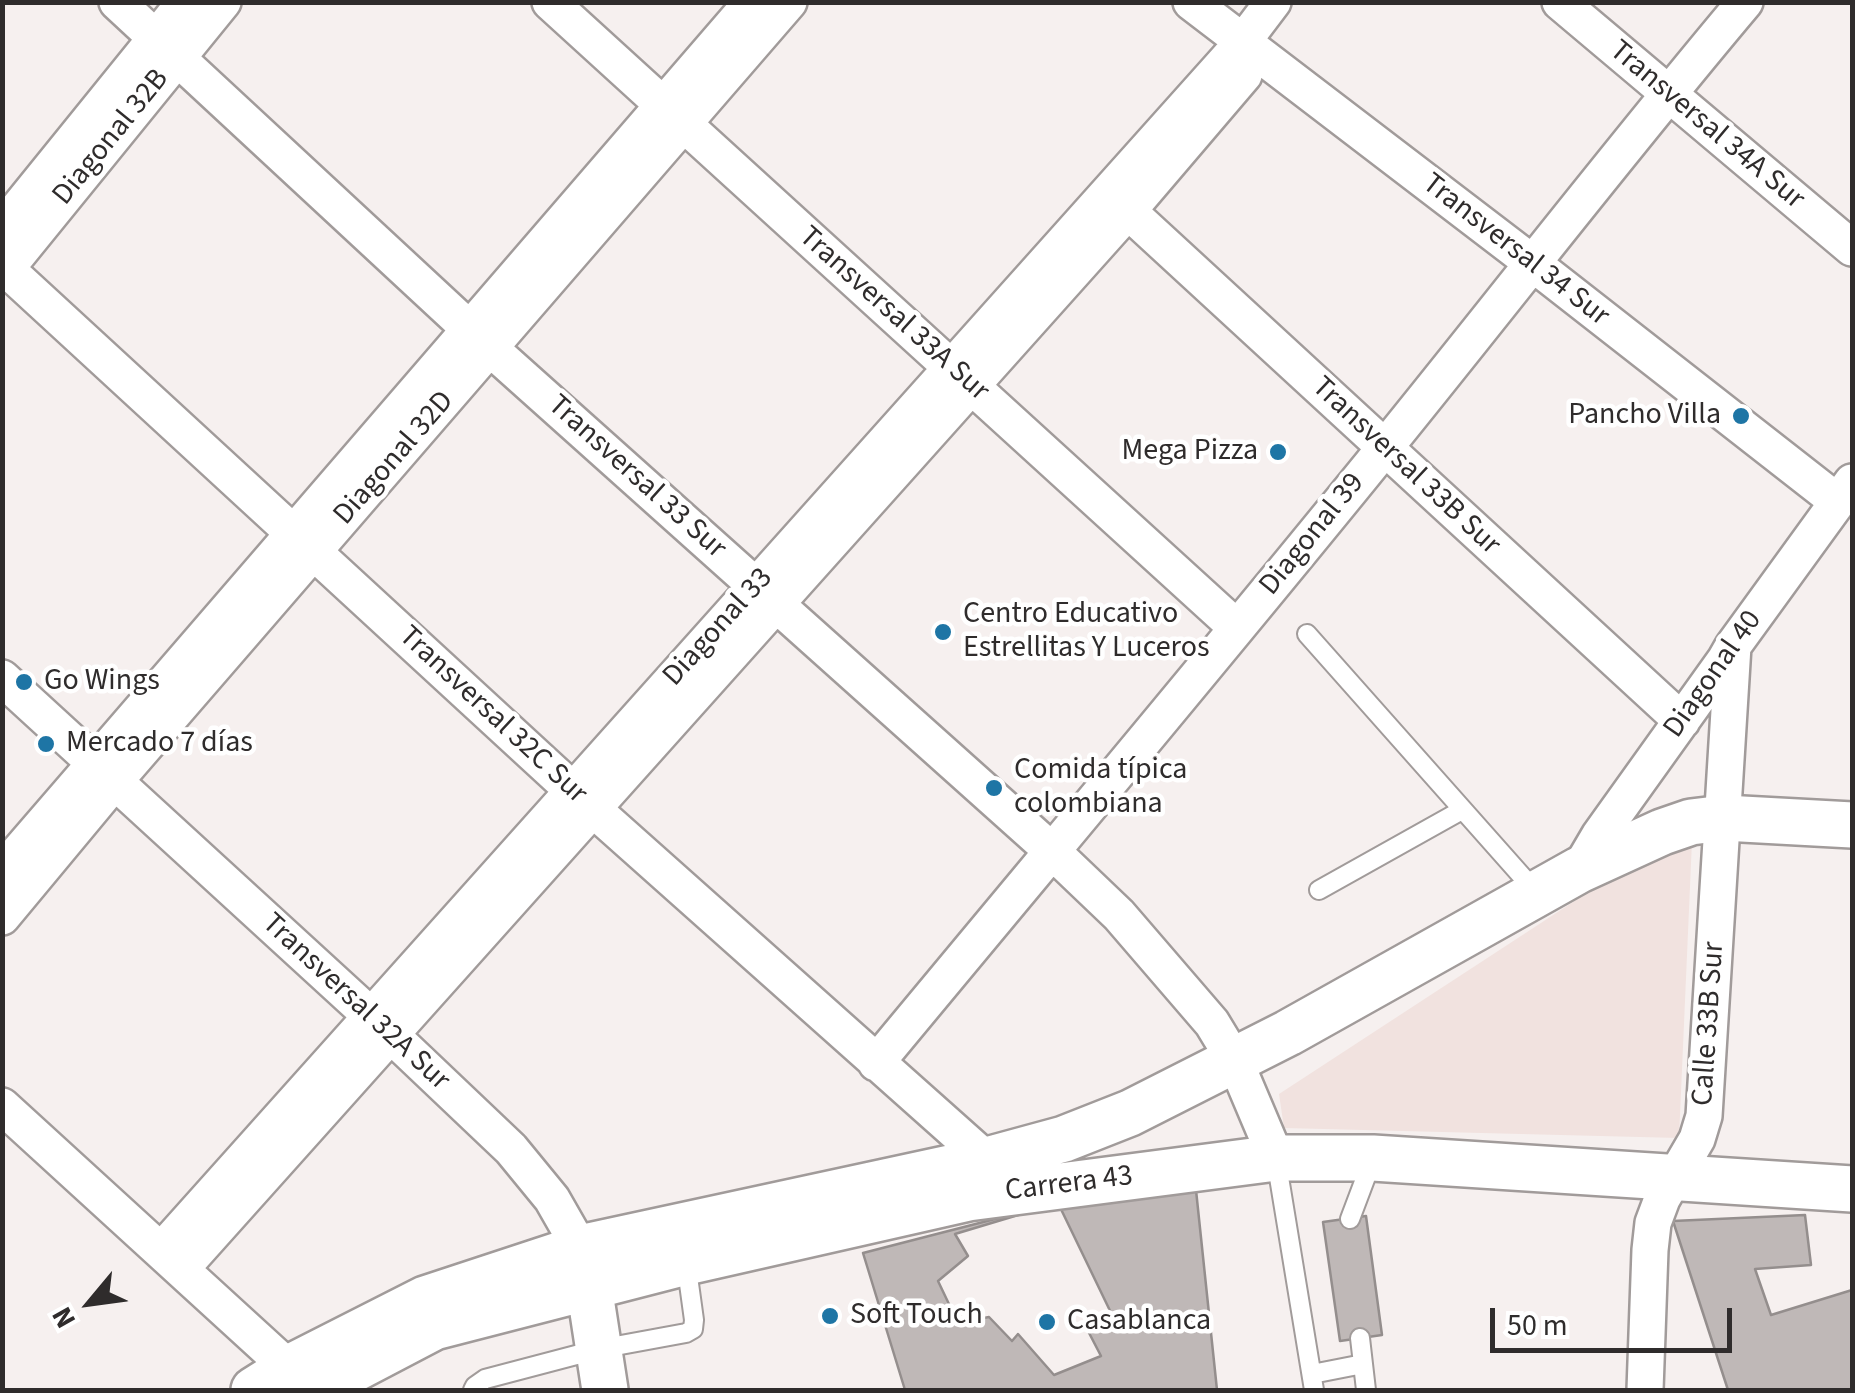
<!DOCTYPE html>
<meta charset="utf-8">
<style>
body{margin:0}
#map{position:relative;width:1855px;height:1393px;overflow:hidden;background:#f6f0ef;font-family:"Source Sans 3",sans-serif}
canvas{display:block}
.frame{position:absolute;inset:0;border:5px solid #2f2c2c;pointer-events:none}
.north{position:absolute;left:40px;top:1253px;width:100px;height:100px;-webkit-text-stroke:8px #fff;paint-order:stroke;rotate:241deg;font-size:28px;font-weight:700;line-height:40px;text-align:center;color:#2f2c2c}
.north::after{content:'';display:block;margin:auto;width:35px;height:45px;background:#2f2c2c;clip-path:polygon(50% 0,100% 100%,50% 72%,0 100%)}
.scale{position:absolute;left:1490px;top:1308px;width:242px;height:45px;box-sizing:border-box;border:5px solid #2f2c2c;border-top:0;padding-left:12px;font-size:30px;line-height:35px;white-space:nowrap;color:#2f2c2c;-webkit-text-stroke:8px #fff;paint-order:stroke}
</style>
<div id="map">
<canvas width="1855" height="1393"></canvas>
<div class="frame"></div>
<div class="north">N</div>
<div class="scale">50 m</div>
</div>
<script>
const context = document.querySelector('canvas').getContext('2d');
context.lineJoin = 'round';
function fill(path, color) { context.fillStyle = color; context.fill(path, 'evenodd'); }
function strokePath(path, color, width, dash) { context.strokeStyle = color; context.lineWidth = width; context.lineCap = dash ? 'butt' : 'round'; context.setLineDash(dash || []); context.stroke(path); }
function label(font, color, halo, rows, align = 'center') {
  context.font = font + ' "Source Sans 3",sans-serif'; context.lineWidth = 9; context.setLineDash([]); context.textBaseline = 'middle'; context.strokeStyle = halo; context.fillStyle = color; for (const [text, x, y, turn = 0] of rows) {
    context.save(); context.translate(x, y); context.rotate((+turn || 0) * Math.PI / 180); context.textAlign = isNaN(turn) ? turn : align; if (halo) context.strokeText(text, 0, 0); context.fillText(text, 0, 0); context.restore();
  }
}
fill(new Path2D(`
 M1692 841 1679 1138 1284 1128 1279 1094 1619 872Z`), '#f1e2df');
const building = new Path2D(`
 M1196 1190 1217 1390H905L863 1253 1053 1204Z
 M1058 1203 1114 1319 1087 1329 1101 1356 1054 1375 1018 1334 1012 1341 989 1317 958 1323 938 1281 968 1256 955 1234Z
 M1805 1215 1811 1265 1755 1269 1771 1315 1852 1290V1390H1728L1673 1221Z
 M1366 1216 1382 1335 1340 1341 1323 1222Z`);
fill(building, '#bfb8b7');
strokePath(building, '#948e8d', 2.5);
const service = new Path2D(`
 M1307 634 1536 892
 M1319 890 1462 810
 M1276 1159 1314 1390
 M1350 1219 1373 1158
 M1360 1338 1366 1390
 M1312 1374 1363 1364
 M473 1390 475 1386 485 1379 599 1349 686 1333 693 1329 694 1320 686 1262`);
const minor = new Path2D(`
 M117 2 491 349 1052 851 1119 915 1212 1023 1235 1061 1276 1158
 M550 2 1237 628
 M1191 2 1531 262 1838 502
 M1560 2 1852 248
 M1128 211 1682 721
 M2 228 185 2
 M2 265 593 809 987 1160
 M2 274 223 2
 M2 678 371 1016 511 1149 552 1199 580 1248
 M1579 870 1599 836 1725 660 1733 646 1852 482
 M2 871 752 2
 M2 917 115 781 789 2
 M876 1063C1045 859 1216 656 1383 450 1504 301 1621 149 1745 2
 M2 1106 304 1382
 M161 1251 1242 43 1273 2
 M181 1269 1128 211 1244 75
 M1645 1390 1650 1250 1653 1223 1662 1199 1697 1139 1704 1116 1733 646`);
const tertiary = new Path2D(`
 M583 1260 589 1286 605 1390
 M254 1390 289 1368 425 1299 580 1248 987 1160 1064 1139 1130 1113 1288 1033 1579 870 1662 832 1691 822 1724 818 1852 825
 M314 1390 434 1327 686 1262 968 1198 1276 1158H1373L1852 1189`);
strokePath(service, '#a19b9a', 22);
strokePath(minor, '#a19b9a', 40);
strokePath(tertiary, '#a19b9a', 50);
strokePath(service, '#fff', 18);
strokePath(minor, '#fff', 35);
strokePath(tertiary, '#fff', 45);
for (const [x, y, r, color] of [
 [1741,416,10,"#1e75a5"],
 [1278,452,10,"#1e75a5"],
 [943,632,10,"#1e75a5"],
 [24,682,10,"#1e75a5"],
 [46,744,10,"#1e75a5"],
 [994,788,10,"#1e75a5"],
 [830,1316,10,"#1e75a5"],
 [1047,1322,10,"#1e75a5"]
]) { const dot = new Path2D(); dot.arc(x, y, r, 0, 2 * Math.PI); context.fillStyle = color; context.fill(dot); strokePath(dot, '#fff', 4); }
label('30px', '#2f2c2c', '#fff', [
 ["Transversal 34A Sur",1706,126,40],
 ["Diagonal 32B",112,138,-51],
 ["Transversal 34 Sur",1515,251,38],
 ["Transversal 33A Sur",893,315,42],
 ["Diagonal 32D",395,459,-49],
 ["Transversal 33B Sur",1405,467,43],
 ["Transversal 33 Sur",636,478,42],
 ["Diagonal 39",1313,535,-51],
 ["Diagonal 33",719,628,-48],
 ["Diagonal 40",1714,675,-55],
 ["Transversal 32C Sur",492,716,43],
 ["Transversal 32A Sur",355,1003,43],
 ["Calle 33B Sur",1710,1024,-86],
 ["Carrera 43",1069,1185,-7]
]);
label('30px', '#2f2c2c', '#fff', [
 ["Pancho Villa",1721,416,"right"],
 ["Mega Pizza",1258,452,"right"],
 ["Centro Educativo",963,615],
 ["Estrellitas Y Luceros",963,649],
 ["Go Wings",44,682],
 ["Mercado 7 días",66,744],
 ["Comida típica",1014,771],
 ["colombiana",1014,805],
 ["Soft Touch",850,1316],
 ["Casablanca",1067,1322]
], 'left');
</script>
